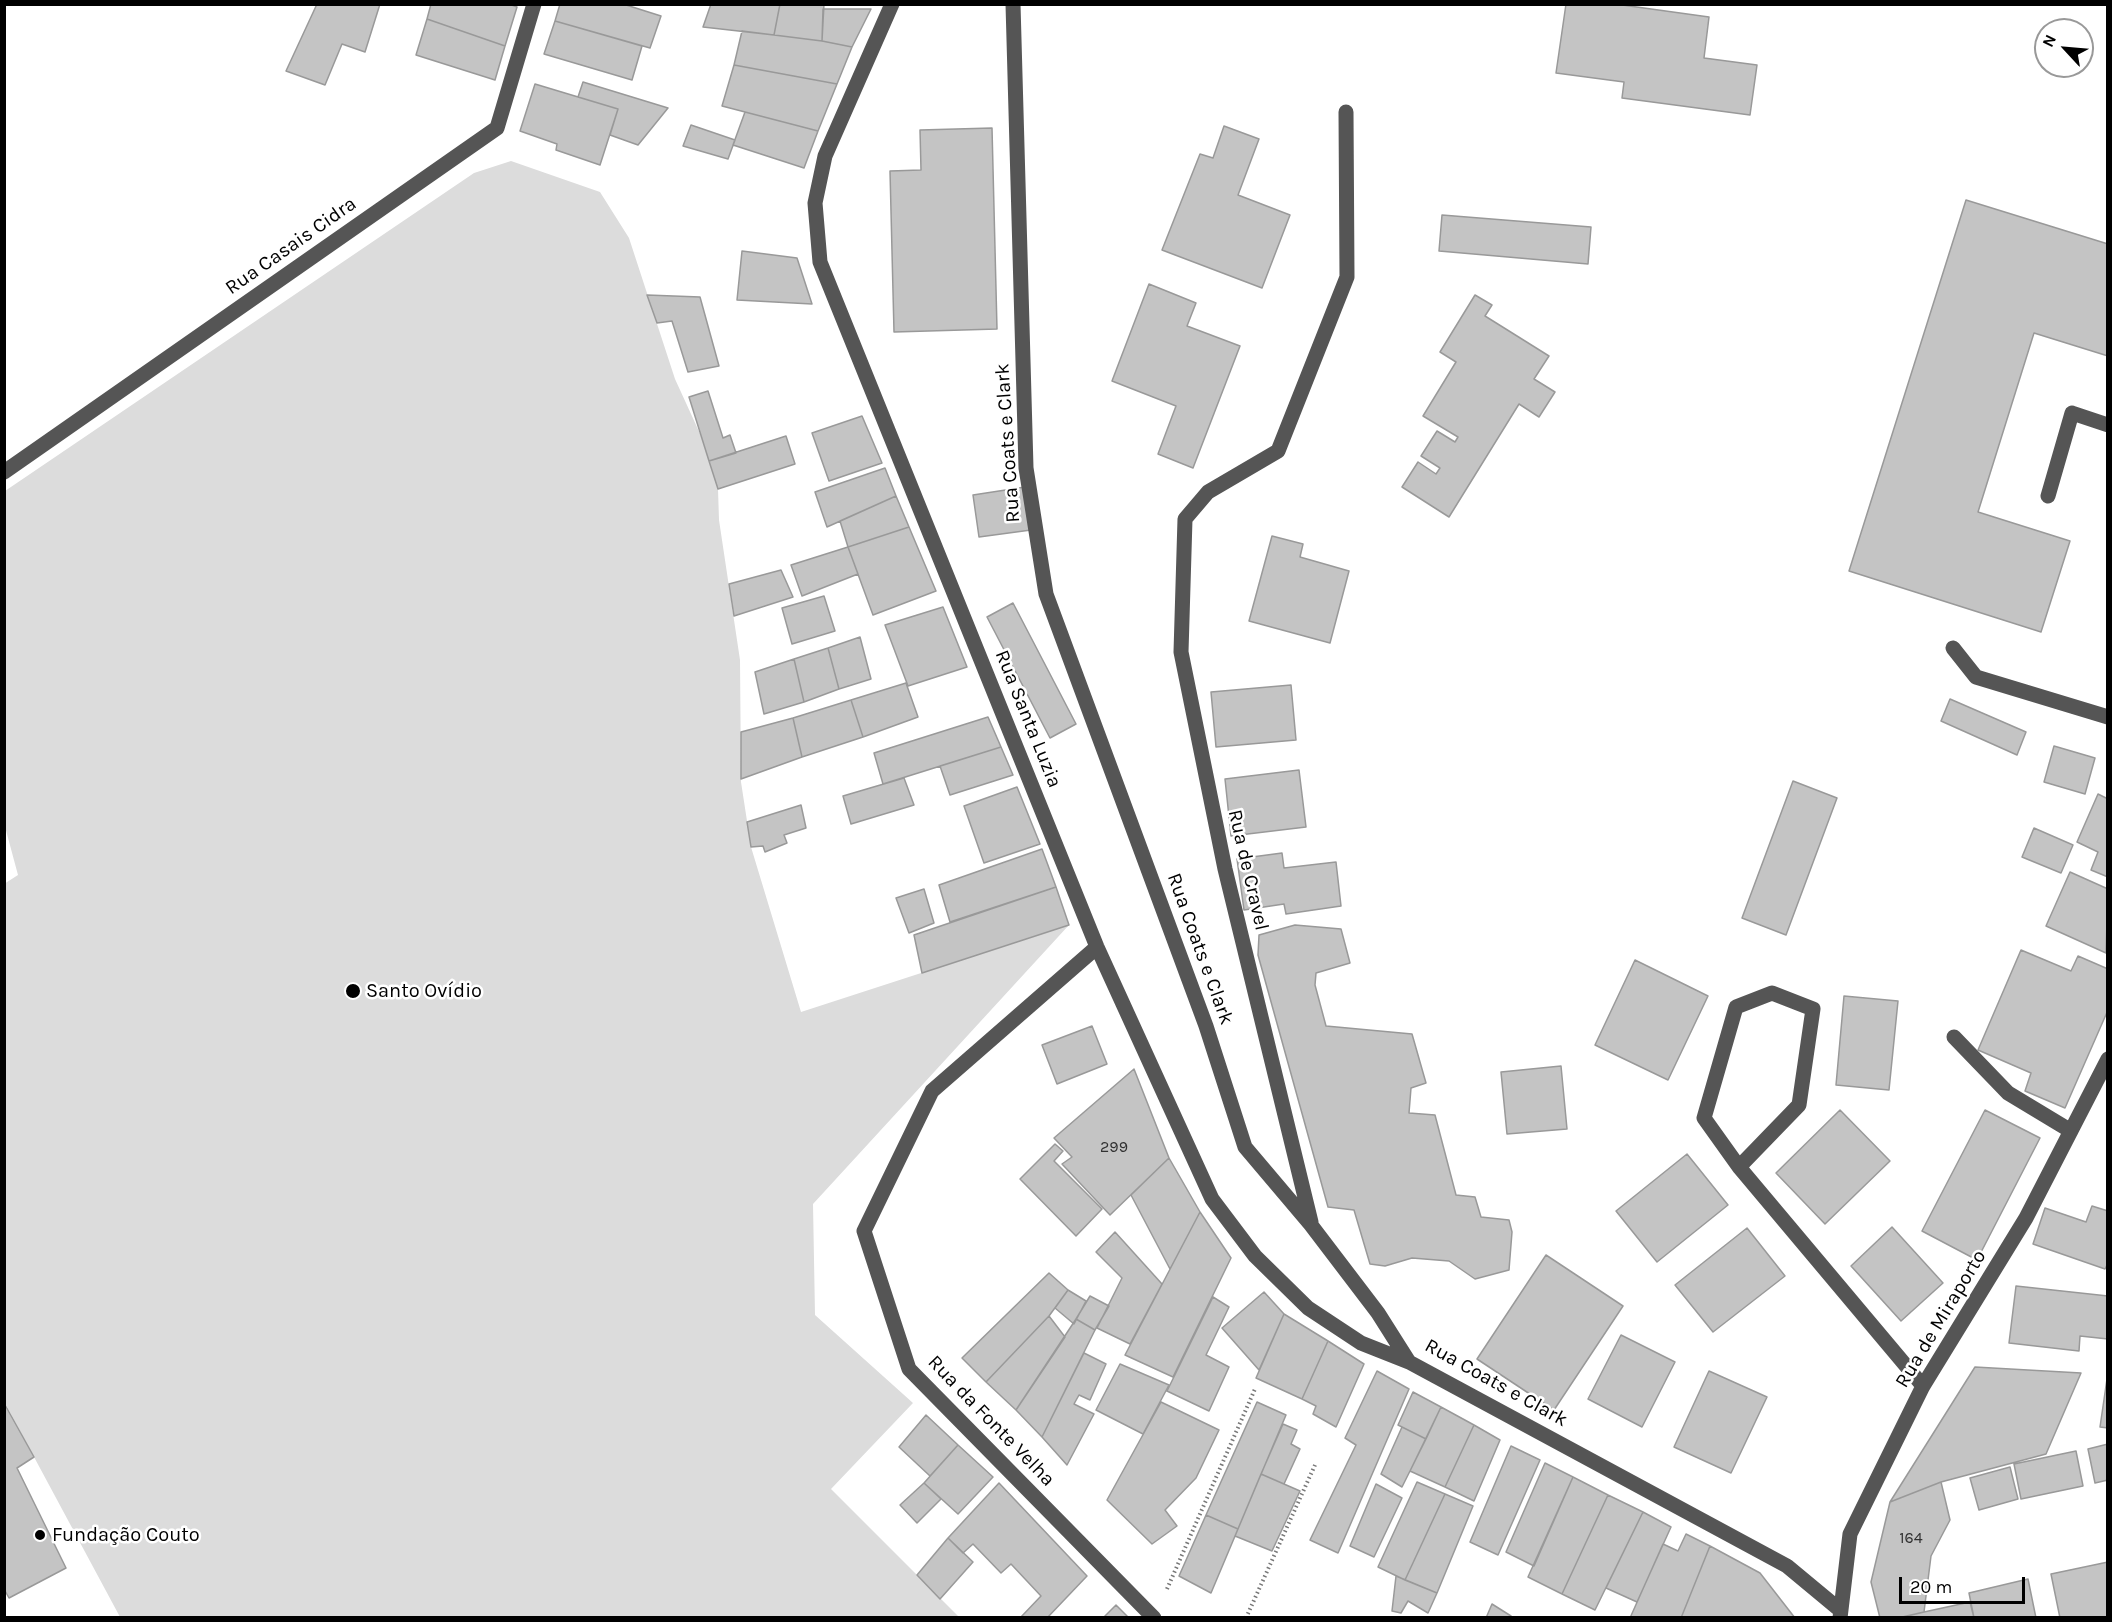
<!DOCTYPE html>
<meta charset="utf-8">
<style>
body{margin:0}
#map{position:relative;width:2112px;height:1622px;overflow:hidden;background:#fff;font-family:Karla,sans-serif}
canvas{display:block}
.frame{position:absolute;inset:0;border:6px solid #000;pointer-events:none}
.north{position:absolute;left:2034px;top:18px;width:60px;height:60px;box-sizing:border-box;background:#fff;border:2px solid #999;border-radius:50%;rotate:296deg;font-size:16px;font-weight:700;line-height:24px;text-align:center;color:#000}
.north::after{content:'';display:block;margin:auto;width:21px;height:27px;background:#000;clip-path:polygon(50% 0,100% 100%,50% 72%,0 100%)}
.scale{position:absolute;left:1899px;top:1577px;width:126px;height:27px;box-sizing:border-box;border:3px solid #000;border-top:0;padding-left:8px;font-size:18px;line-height:21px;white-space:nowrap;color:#000;-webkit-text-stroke:4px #fff;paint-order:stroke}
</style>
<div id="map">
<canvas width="2112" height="1622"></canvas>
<div class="frame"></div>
<div class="north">N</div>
<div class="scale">20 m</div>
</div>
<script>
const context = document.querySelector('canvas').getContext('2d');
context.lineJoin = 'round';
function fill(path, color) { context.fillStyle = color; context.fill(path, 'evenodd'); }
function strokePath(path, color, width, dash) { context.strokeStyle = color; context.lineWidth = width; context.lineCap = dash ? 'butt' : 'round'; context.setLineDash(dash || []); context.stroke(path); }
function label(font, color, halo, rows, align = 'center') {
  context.font = font + ' Karla,sans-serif'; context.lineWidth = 5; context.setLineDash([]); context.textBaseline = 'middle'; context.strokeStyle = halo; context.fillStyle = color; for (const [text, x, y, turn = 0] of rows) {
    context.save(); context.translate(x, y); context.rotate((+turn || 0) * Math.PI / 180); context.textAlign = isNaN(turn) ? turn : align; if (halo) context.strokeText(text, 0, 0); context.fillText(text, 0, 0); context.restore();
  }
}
fill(new Path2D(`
 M511 161 600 192 629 238 675 379 702 438 718 489 719 520 740 660 741 782 751 847 801 1012 1069 925 813 1204 815 1315 913 1403 831 1489 959 1617H120L5 1403 4 884 18 875 4 823 5 491 474 173Z`), '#dcdcdc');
const building = new Path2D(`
 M317 4H380L365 52 342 44 325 85 286 71Z
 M431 4H509L517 7 505 46 427 19Z
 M560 4H623L661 16 650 48 555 21Z
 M711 4H780L774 35 703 27Z
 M780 4H824L822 41 774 35Z
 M1566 4H1615L1709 17 1704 58 1757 65 1750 115 1622 98 1624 82 1556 73Z
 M823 9H871L852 47 822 41Z
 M427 19 505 46 495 80 416 55Z
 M555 21 642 46 632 80 544 54Z
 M742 31 822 41 852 47 837 84 734 65Z
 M734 65 837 84 818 131 722 106Z
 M583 82 668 108 638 145 610 135 618 109 578 97Z
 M535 84 618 109 600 165 556 150 557 144 520 131Z
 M745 112 818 131 804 168 733 145Z
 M691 125 735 140 728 159 683 146Z
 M1224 126 1259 139 1238 195 1290 215 1262 288 1162 250 1200 154 1213 158Z
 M992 128 997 329 894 332 890 171 921 170 920 130Z
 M1966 200 2108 244V356L2034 333 1978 512 2070 541 2041 632 1849 571Z
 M1442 215 1591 227 1588 264 1439 251Z
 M742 251 797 258 812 304 737 300Z
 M1149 284 1196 303 1187 326 1240 346 1193 468 1158 454 1176 406 1112 381Z
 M647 295 700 297 719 366 688 372 672 321 657 323Z
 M1475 295 1492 305 1485 316 1549 356 1534 379 1555 392 1539 417 1519 404 1449 517 1402 487 1418 462 1436 474 1440 468 1421 456 1437 431 1455 442 1458 437 1423 416 1456 362 1440 352Z
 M708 391 723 438 730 435 736 453 709 461 689 397Z
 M862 416 882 463 829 481 812 433Z
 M786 436 795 464 718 489 709 461Z
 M885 468 896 496 827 527 815 492Z
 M1025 487 1031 530 979 537 973 495Z
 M896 496 909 527 848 547 840 521Z
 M909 527 936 591 873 615 848 547Z
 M1272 536 1303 544 1300 557 1349 571 1330 643 1249 621Z
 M848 547 858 574 802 596 791 565Z
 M781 570 793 597 734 616 729 584Z
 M824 596 835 631 792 644 782 608Z
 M1013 603 1076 724 1050 738 987 617Z
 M943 607 967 667 908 686 885 625Z
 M860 637 871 679 839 689 828 648Z
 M828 648 839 689 804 702 794 659Z
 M794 659 804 702 764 714 755 672Z
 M906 683 918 717 863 737 851 700Z
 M1291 685 1296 740 1216 747 1211 692Z
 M1950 699 2026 732 2017 755 1941 721Z
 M851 700 863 737 802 757 793 718Z
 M988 717 1001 747 883 784 874 753Z
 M793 718 802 757 741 779V732Z
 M2054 746 2095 758 2085 794 2044 782Z
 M1001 747 1013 775 950 795 940 766Z
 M1299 770 1306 827 1231 836 1225 779Z
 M904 778 914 805 851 824 843 796Z
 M1793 781 1837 798 1786 935 1742 918Z
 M1017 787 1040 844 984 863 964 806Z
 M2098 794 2108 799V877L2091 870 2098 852 2077 842Z
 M801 805 806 828 784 835 787 843 765 852 763 846 751 847 747 822Z
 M2034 828 2073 845 2061 873 2022 857Z
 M1042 849 1056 887 950 922 939 885Z
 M1282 853 1284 868 1336 862 1341 906 1286 914 1284 904 1244 910 1237 859Z
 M2070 872 2108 889 2106 953 2046 926Z
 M1056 887 1069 925 922 973 914 935Z
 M924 889 934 923 909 933 896 898Z
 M1295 925 1341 929 1350 963 1316 973 1315 985 1326 1026 1412 1034 1426 1083 1411 1088 1409 1113 1435 1115 1456 1195 1475 1197 1481 1217 1509 1220 1512 1232 1509 1270 1475 1279 1449 1261 1412 1258 1385 1266 1370 1264 1354 1210 1328 1207 1258 955 1259 935Z
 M2021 950 2071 971 2078 956 2108 969V1010L2065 1108 2025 1091 2031 1073 1978 1050Z
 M1635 960 1708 996 1668 1080 1595 1045Z
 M1844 996 1898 1001 1889 1090 1836 1085Z
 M1092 1026 1107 1064 1057 1084 1042 1045Z
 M1561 1066 1567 1129 1507 1134 1501 1072Z
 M1134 1069 1169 1158 1110 1215 1062 1164 1072 1157 1054 1138Z
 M1840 1110 1890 1161 1825 1224 1776 1173Z
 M1985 1110 2040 1138 1977 1260 1922 1231Z
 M1055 1144 1063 1151 1054 1161 1102 1209 1076 1236 1020 1179Z
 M1687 1154 1728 1205 1657 1262 1616 1211Z
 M1169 1158 1200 1212 1170 1269 1131 1195Z
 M2092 1206 2108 1211V1263L2105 1269 2033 1244 2045 1208 2086 1222Z
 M1200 1212 1231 1258 1173 1377 1125 1355Z
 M1892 1227 1943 1283 1901 1321 1851 1266Z
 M1747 1228 1785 1276 1713 1332 1675 1285Z
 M1115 1232 1162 1284 1130 1344 1097 1328 1122 1278 1096 1252Z
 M1546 1255 1623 1306 1554 1410 1477 1359Z
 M1049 1273 1068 1290 1049 1316 986 1382 962 1358Z
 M2016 1286 2108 1296V1339L2080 1336 2079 1351 2009 1343Z
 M1068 1290 1086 1301 1074 1324 1055 1308Z
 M1264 1292 1284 1314 1259 1370 1222 1328Z
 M1090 1296 1109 1306 1095 1330 1076 1319Z
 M1213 1297 1229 1307 1206 1355 1229 1367 1209 1411 1167 1391Z
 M1284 1314 1328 1341 1302 1399 1256 1378Z
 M1049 1316 1065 1337 1016 1410 986 1382Z
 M1076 1319 1095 1330 1042 1437 1016 1410Z
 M1621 1335 1675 1362 1642 1427 1588 1399Z
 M1328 1341 1364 1364 1336 1427 1313 1414 1316 1406 1302 1399Z
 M1084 1353 1106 1364 1090 1400 1079 1395 1074 1404 1094 1414 1067 1465 1042 1437Z
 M1120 1364 1169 1385 1143 1434 1096 1410Z
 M1975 1367 2081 1373 2046 1454 1941 1482 1890 1502Z
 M1377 1371 1409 1389 1338 1553 1310 1540 1356 1445 1345 1438Z
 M1709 1371 1767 1397 1731 1473 1674 1447Z
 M2108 1372V1428L2100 1427Z
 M1413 1392 1441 1407 1426 1439 1398 1425Z
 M1161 1402 1219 1430 1196 1478 1165 1510 1177 1526 1152 1544 1107 1500Z
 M1257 1402 1286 1415 1238 1529 1206 1515Z
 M4 1403 34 1457 17 1468 66 1568 9 1598 4 1589Z
 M1441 1407 1474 1425 1445 1487 1410 1471Z
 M926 1415 958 1445 930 1476 899 1447Z
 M1283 1424 1297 1430 1291 1444 1300 1449 1284 1484 1261 1474Z
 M1474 1425 1500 1440 1474 1501 1445 1487Z
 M1402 1427 1426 1439 1402 1487 1381 1474Z
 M2108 1444V1480L2095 1483 2088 1449Z
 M958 1445 993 1477 958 1514 924 1483Z
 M1511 1446 1540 1460 1498 1555 1470 1542Z
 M2076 1451 2083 1486 2021 1499 2014 1464Z
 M1545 1463 1573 1477 1534 1566 1506 1552Z
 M2010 1467 2018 1499 1979 1510 1970 1478Z
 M1261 1474 1300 1491 1272 1551 1235 1536Z
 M1573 1477 1608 1495 1562 1594 1528 1577Z
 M1417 1482 1445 1494 1405 1580 1378 1567Z
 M1941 1482 1950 1520 1931 1556 1924 1612 1898 1618H1880L1871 1582 1890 1502Z
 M924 1483 941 1499 917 1523 900 1505Z
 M999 1483 1087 1576 1047 1618H1020L1041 1596 1011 1564 1001 1573 973 1544 963 1553 948 1538Z
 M1376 1484 1402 1498 1374 1557 1350 1546Z
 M1445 1494 1473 1506 1437 1593 1405 1580Z
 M1608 1495 1643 1512 1595 1610 1562 1594Z
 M1643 1512 1671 1527 1637 1602 1606 1588Z
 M1206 1515 1238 1529 1211 1593 1179 1576Z
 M1686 1534 1710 1546 1681 1618H1630L1663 1544 1678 1551Z
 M948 1538 973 1562 940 1599 917 1575Z
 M1710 1546 1760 1573 1795 1618H1681Z
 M2108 1562V1618H2060L2051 1574Z
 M1396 1576 1437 1593 1428 1613 1408 1601 1401 1613 1392 1611Z
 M2028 1579 2036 1618H1974L1969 1593Z
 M1970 1602 1974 1618H1899L1924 1612Z
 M1492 1604 1511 1616V1618H1486Z
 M1116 1605 1129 1618H1103Z`);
fill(building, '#c4c4c4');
strokePath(building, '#999', 1.5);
strokePath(new Path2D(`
 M1167 1589 1255 1389
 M1246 1618 1315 1465`), '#777', 4, [1.5, 3]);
strokePath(new Path2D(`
 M892 4 825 156 815 203 820 262 1097 947 1212 1199 1255 1256 1308 1308 1361 1343 1409 1362 1787 1566 1840 1610
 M1013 4 1026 468 1046 594 1206 1026 1245 1147 1311 1225 1378 1313 1409 1362
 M4 472 497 128 534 4
 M2048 496 2072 413 2108 425
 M1953 648 1976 677 2108 717
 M1097 947 932 1091 864 1231 909 1369 1154 1618
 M1954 1037 2008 1093 2071 1131
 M1739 1167 1799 1105 1813 1009 1772 993 1736 1007 1704 1118 1739 1167 1923 1386
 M1311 1222 1225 869 1181 652 1185 519 1208 492 1278 451 1347 277 1346 112
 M1840 1618 1850 1534 1923 1386 2026 1218 2108 1059`), '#555', 15);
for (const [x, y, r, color] of [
 [353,991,8,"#000"],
 [40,1535,6,"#000"]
]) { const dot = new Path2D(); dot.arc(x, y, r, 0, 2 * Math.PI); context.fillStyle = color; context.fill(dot); strokePath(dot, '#fff', 2); }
label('16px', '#313131', null, [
 ["299",1114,1147],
 ["164",1911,1538]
]);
label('20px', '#000', '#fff', [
 ["Rua Casais Cidra",291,246,-35],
 ["Rua Coats e Clark",1008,443,-94],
 ["Rua Santa Luzia",1028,719,68],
 ["Rua de Cravel",1248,870,77],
 ["Rua Coats e Clark",1200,949,70],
 ["Rua de Miraporto",1941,1319,-59],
 ["Rua Coats e Clark",1496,1383,29],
 ["Rua da Fonte Velha",991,1421,46]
]);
label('20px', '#000', '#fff', [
 ["Santo Ovídio",366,991],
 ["Fundação Couto",52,1535]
], 'left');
</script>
